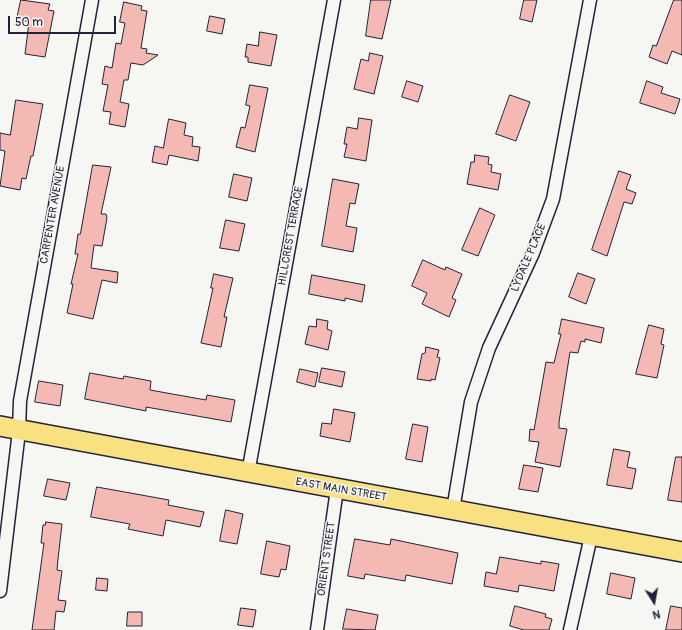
<!DOCTYPE html>
<style>
body{margin:0}
#map{position:relative;width:682px;height:630px;overflow:hidden;background:#f6f6f2;font-family:Pangolin,sans-serif}
canvas{display:block}
.north{position:absolute;left:634px;top:582px;width:40px;height:40px;-webkit-text-stroke:3px #f6f6f2;paint-order:stroke;rotate:169deg;font-size:11px;font-weight:700;line-height:16px;text-align:center;color:#22223b}
.north::after{content:'';display:block;margin:auto;width:14px;height:18px;background:#22223b;clip-path:polygon(50% 0,100% 100%,50% 72%,0 100%)}
.scale{position:absolute;left:8px;top:16px;width:108px;height:18px;box-sizing:border-box;border:2px solid #22223b;border-top:0;padding-left:5px;font-size:12px;line-height:14px;white-space:nowrap;color:#22223b;-webkit-text-stroke:3px #f6f6f2;paint-order:stroke}
</style>
<div id="map">
<canvas width="682" height="630"></canvas>
<div class="north">N</div>
<div class="scale">50 m</div>
</div>
<script>
const context = document.querySelector('canvas').getContext('2d');
context.lineJoin = 'round';
function fill(path, color) { context.fillStyle = color; context.fill(path, 'evenodd'); }
function strokePath(path, color, width, dash) { context.strokeStyle = color; context.lineWidth = width; context.lineCap = dash ? 'butt' : 'round'; context.setLineDash(dash || []); context.stroke(path); }
function label(font, color, halo, rows, align = 'center') {
  context.font = font + ' Pangolin,sans-serif'; context.lineWidth = 3; context.setLineDash([]); context.textBaseline = 'middle'; context.strokeStyle = halo; context.fillStyle = color; for (const [text, x, y, turn = 0] of rows) {
    context.save(); context.translate(x, y); context.rotate((+turn || 0) * Math.PI / 180); context.textAlign = isNaN(turn) ? turn : align; if (halo) context.strokeText(text, 0, 0); context.fillText(text, 0, 0); context.restore();
  }
}
const building = new Path2D(`
 M21 0 50 4 48 10 54 11 45 57 25 54 29 22 17 19Z
 M371 0H391L382 39 366 36Z
 M524 0H537L532 22 520 19Z
 M674 0H682V55L672 51 667 64 649 57 653 45 656 46Z
 M124 2 142 6 141 10 147 11 141 48 147 49 146 53 158 55 143 65 131 63 128 80H124L120 102 129 104 125 127 109 124 111 112 103 111 108 85 102 84 105 66 112 68 116 43 121 44 125 23 120 22Z
 M210 16 225 19 222 34 207 31Z
 M260 32 277 35 271 66 248 62V57H245L247 44 258 46Z
 M370 53 383 56 374 94 354 89 361 59 368 61Z
 M407 81 423 86 418 102 402 97Z
 M647 81 663 87 661 93 680 99 675 114 640 103Z
 M250 85 268 88 255 152 236 147 241 127 245 128 250 106 246 105Z
 M510 95 530 102 516 141 496 134Z
 M16 100 43 104 33 156H31L26 179 22 178 20 190 0 186 5 151 0 150V133L10 135Z
 M359 118 372 120 366 161 344 157 347 144H344L347 127 357 129Z
 M169 119 186 123 184 135 193 137 192 146 200 147 198 161 169 155 167 165 152 162 155 146 163 148Z
 M475 155 489 157 488 164 492 165 491 172 501 174 498 190 467 184 471 162H474Z
 M93 165 111 167 101 214H106L107 218 102 246 94 245 91 268 118 272 117 283 102 280 93 319 67 313 73 284H71L78 254H75L78 234H80Z
 M619 171 631 175 626 189 636 193 632 204 624 202 607 256 592 250Z
 M234 174 252 178 247 201 229 197Z
 M333 179 359 184 355 204 350 203 346 226 357 228 353 252 322 246Z
 M480 208 495 215 478 256 462 250Z
 M226 220 245 224 239 251 220 248Z
 M423 260 445 270 446 267 462 274 452 298 456 300 449 317 422 304 427 293 412 286Z
 M578 273 595 279 586 304 569 297Z
 M214 274 233 278 224 317H227L221 347 201 343 213 288H211Z
 M312 275 365 285 362 302 345 298V301L309 294Z
 M317 319 328 321 327 329 332 331 328 350 305 344 309 326 316 327Z
 M562 319 604 328 601 343 585 339V342L581 341 578 353 570 352 559 422V428L567 429 560 467 535 462 539 442 529 441 530 429 534 430 546 362 554 363 561 334H559Z
 M649 325 664 329 661 344 664 345 657 378 636 374Z
 M426 347 439 350 437 357 440 358 435 380 431 379V381L417 379 422 354 425 353Z
 M322 368 345 372 342 387 319 382Z
 M300 369 318 373 315 387 297 382Z
 M90 373 123 379 124 376 151 381 150 390 206 400 207 395 235 400 231 422 146 407V411L85 399Z
 M39 381 63 385 60 406 35 402Z
 M334 409 355 413 350 442 320 436 322 423 331 424Z
 M413 424 428 427 422 462 406 459Z
 M614 449 630 452 627 467 636 469 632 489 607 485Z
 M676 457H682V502L668 500Z
 M524 465 543 468 538 492 519 489Z
 M48 479 70 483 66 500 44 496Z
 M97 487 169 500 168 505 204 512 200 527 166 520 163 536 128 529 130 524 91 517Z
 M226 510 243 514 237 544 220 541Z
 M46 522 62 524 58 559 57 570 62 571 58 600 66 601 64 612 56 611 54 630H32L44 543H41L43 525H45Z
 M355 539 390 545 391 539 458 553 452 584 406 575 405 581 365 574 364 579 348 576Z
 M267 541 290 546 286 570 281 569 279 577 261 574Z
 M500 557 541 564V561L559 564 554 591 519 585 518 592 484 586 486 572 496 574Z
 M611 573 635 578 631 599 607 594Z
 M97 578 108 579 107 591 96 590Z
 M515 606 546 614 545 617 552 619 549 630H524L510 626Z
 M671 606 682 608V630H666Z
 M241 608 256 610 253 627 238 625Z
 M347 609 378 615 375 630 343 629Z
 M128 612H142V626H127Z`);
fill(building, '#f5b9b4');
strokePath(building, '#22223b', 1);
const street = new Path2D(`
 M248 473 334 0
 M453 510 471 402 489 348 533 253 553 199 590 0
 M0 591 19 431 20 401 92 0
 M317 630 337 489
 M570 630 591 536`);
const primary = new Path2D(`
 M0 426 682 552`);
strokePath(street, '#22223b', 15);
strokePath(primary, '#22223b', 22);
strokePath(street, '#f6f6f2', 12);
strokePath(primary, '#f9e181', 19);
label('11px', '#22223b', '#f6f6f2', [
 ["CARPENTER AVENUE",53,215,-80],
 ["HILLCREST TERRACE",291,236,-80],
 ["LYDALE PLACE",529,258,-67],
 ["EAST MAIN STREET",341,490,10],
 ["ORIENT STREET",327,559,-82]
]);
</script>
